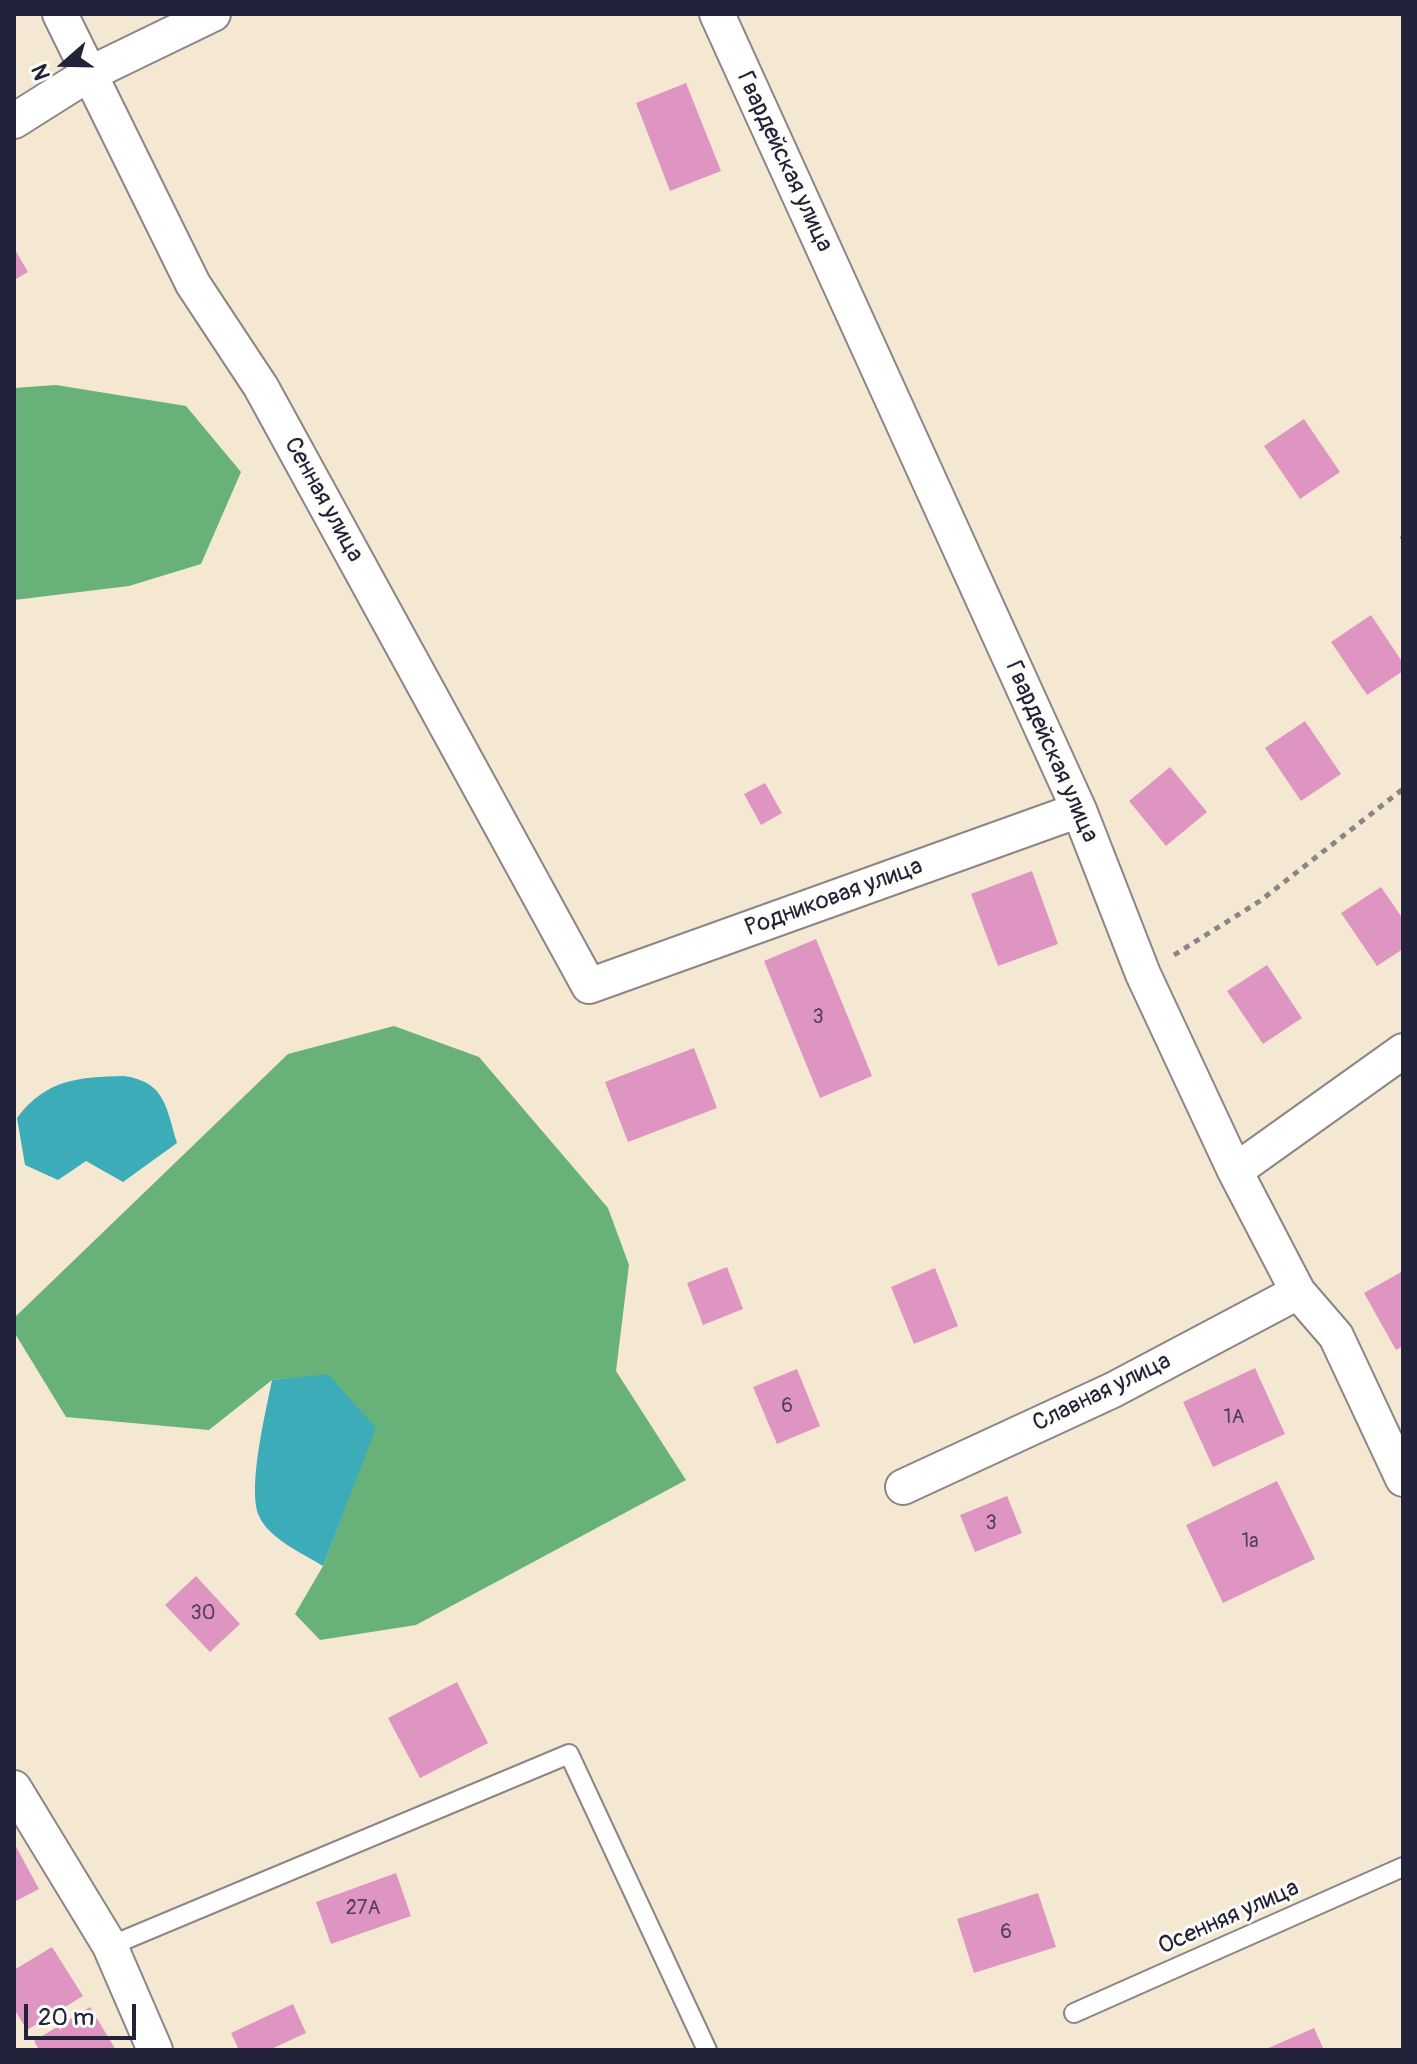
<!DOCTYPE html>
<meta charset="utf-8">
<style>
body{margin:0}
#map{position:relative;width:1417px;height:2064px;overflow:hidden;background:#f5e8d2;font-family:Pangolin,sans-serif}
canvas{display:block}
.frame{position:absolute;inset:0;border:16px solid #22223b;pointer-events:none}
.north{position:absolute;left:24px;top:24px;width:80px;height:80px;-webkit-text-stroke:6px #fdfcf7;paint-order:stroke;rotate:250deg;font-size:22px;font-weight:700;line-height:32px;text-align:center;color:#22223b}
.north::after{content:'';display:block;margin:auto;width:28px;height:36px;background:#22223b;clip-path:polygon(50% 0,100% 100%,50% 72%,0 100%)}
.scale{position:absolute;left:24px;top:2004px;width:112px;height:36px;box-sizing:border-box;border:4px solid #22223b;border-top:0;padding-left:10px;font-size:24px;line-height:28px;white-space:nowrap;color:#22223b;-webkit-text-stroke:6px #fdfcf7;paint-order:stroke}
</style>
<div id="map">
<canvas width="1417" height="2064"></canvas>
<div class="frame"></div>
<div class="north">N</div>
<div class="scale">20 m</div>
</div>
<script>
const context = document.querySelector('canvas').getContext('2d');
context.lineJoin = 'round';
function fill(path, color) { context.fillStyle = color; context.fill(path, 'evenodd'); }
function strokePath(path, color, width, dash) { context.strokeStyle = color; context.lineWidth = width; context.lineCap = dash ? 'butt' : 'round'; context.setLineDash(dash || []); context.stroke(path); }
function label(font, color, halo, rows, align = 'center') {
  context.font = font + ' Pangolin,sans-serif'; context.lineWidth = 6; context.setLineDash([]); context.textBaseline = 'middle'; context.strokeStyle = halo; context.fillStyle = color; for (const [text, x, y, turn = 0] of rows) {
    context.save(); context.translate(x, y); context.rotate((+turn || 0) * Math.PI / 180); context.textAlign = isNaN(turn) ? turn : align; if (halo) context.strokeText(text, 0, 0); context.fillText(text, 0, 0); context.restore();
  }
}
fill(new Path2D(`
 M56 385 186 406 241 472 201 564 129 586 14 600V388Z
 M394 1026 479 1057 608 1208 629 1265 616 1371 686 1480 416 1625 320 1640 295 1614 323 1566 375 1428 328 1375 272 1380 209 1430 66 1417 14 1332V1318L288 1054Z`), '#68b279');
fill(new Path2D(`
 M124 1076C166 1082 166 1108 177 1143L123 1182 86 1161 58 1180 25 1165 17 1118C46 1079 79 1077 124 1076Z
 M328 1374 376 1428 323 1566C304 1554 269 1539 259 1516 247 1488 266 1411 272 1380Z`), '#3cacb8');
fill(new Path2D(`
 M686 83 721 171 670 191 636 103Z
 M14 248 28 272 14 280Z
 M1304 419 1340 472 1300 499 1264 446Z
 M1371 615 1403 663V671L1367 695 1331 642Z
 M1305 721 1341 774 1301 801 1265 748Z
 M1170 767 1207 812 1166 846 1129 801Z
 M765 783 782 813 761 825 744 794Z
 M1032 871 1058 944 998 966 971 894Z
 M1381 887 1403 919V949L1377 966 1341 913Z
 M816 939 872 1076 820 1098 764 961Z
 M1267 965 1302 1018 1263 1044 1227 991Z
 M694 1048 717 1108 628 1142 605 1082Z
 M727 1267 743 1309 703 1325 687 1283Z
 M935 1268 958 1326 914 1344 891 1287Z
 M1403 1271V1346L1396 1350 1364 1293Z
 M1255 1368 1285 1434 1213 1467 1183 1402Z
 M797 1369 820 1426 777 1444 753 1387Z
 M1277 1481 1315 1559 1223 1603 1186 1525Z
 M1007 1496 1022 1533 975 1552 960 1515Z
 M196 1576 240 1624 210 1652 165 1605Z
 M457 1682 488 1743 420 1778 388 1718Z
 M14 1843 39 1889 14 1902Z
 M396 1873 411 1916 331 1944 316 1902Z
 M1038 1893 1056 1947 974 1973 957 1919Z
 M52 1947 83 1996 27 2030 14 2009V1970Z
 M293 2004 306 2033 269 2050H239L231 2033Z
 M90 2007 116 2050H39L34 2041Z
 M1314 2028 1324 2050H1264Z`), '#de95c1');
const service = new Path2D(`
 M110 1946 569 1754 707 2050
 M1074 2013 1403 1867`);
const minor = new Path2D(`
 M60 14 193 284 261 387 589 986 1079 810
 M717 14 1079 810 1143 974 1235 1171 1298 1292 1336 1336 1403 1479
 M14 121 87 75 213 14
 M1235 1171 1403 1051
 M903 1487 1113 1390 1298 1292
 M14 1788 110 1946 155 2050`);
strokePath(service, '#8c8586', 22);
strokePath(minor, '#8c8586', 38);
strokePath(new Path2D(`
 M1402 536 1403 538
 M1174 955 1260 901 1403 789`), '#8c8586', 5, [6, 6]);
strokePath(service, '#fff', 18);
strokePath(minor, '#fff', 34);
label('20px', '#513f5c', null, [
 ["3",818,1018],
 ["6",787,1407],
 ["1А",1234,1418],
 ["3",991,1524],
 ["1а",1250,1542],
 ["30",203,1614],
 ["27А",363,1909],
 ["6",1006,1933]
]);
label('24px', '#22223b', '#fdfcf7', [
 ["Гвардейская улица",784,162,65],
 ["Сенная улица",323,500,61],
 ["Гвардейская улица",1051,752,66],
 ["Родниковая улица",834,898,-20],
 ["Славная улица",1102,1393,-26],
 ["Осенняя улица",1229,1918,-24]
]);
</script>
